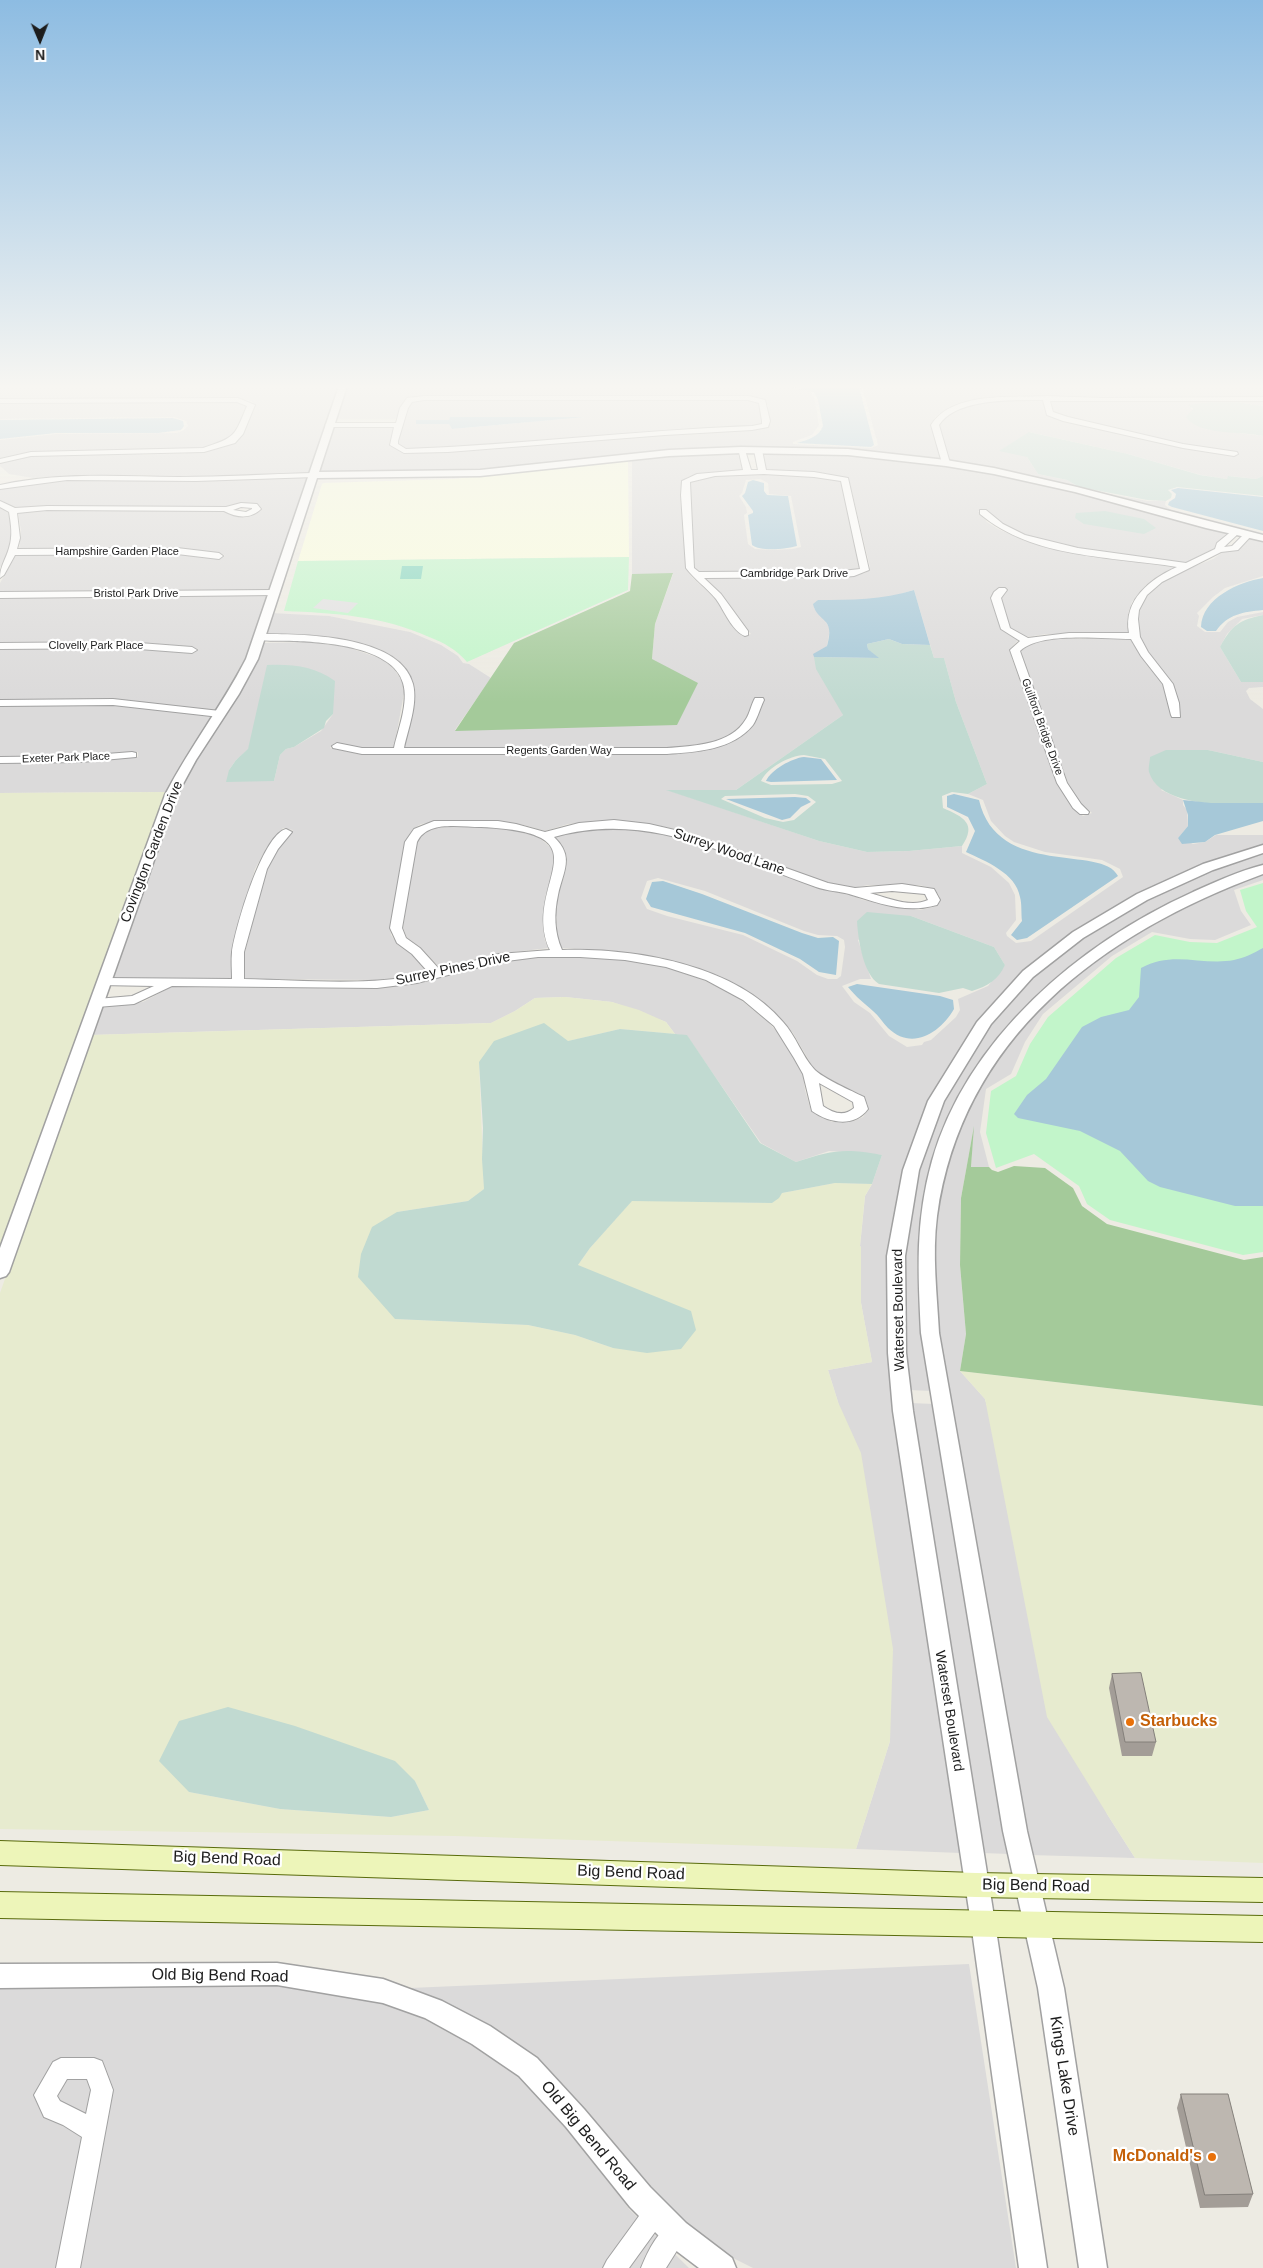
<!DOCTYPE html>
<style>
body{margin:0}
#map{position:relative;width:1263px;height:2268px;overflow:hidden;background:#edebe3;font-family:Helvetica,sans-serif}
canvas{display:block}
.north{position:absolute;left:15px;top:15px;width:50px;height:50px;-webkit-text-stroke:4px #fff;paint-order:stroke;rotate:179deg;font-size:14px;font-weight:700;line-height:20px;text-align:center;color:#1d1d1d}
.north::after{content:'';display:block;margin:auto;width:18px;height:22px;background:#1d1d1d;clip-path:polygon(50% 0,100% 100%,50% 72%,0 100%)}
</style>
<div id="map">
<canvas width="1263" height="2268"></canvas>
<div class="north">N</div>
</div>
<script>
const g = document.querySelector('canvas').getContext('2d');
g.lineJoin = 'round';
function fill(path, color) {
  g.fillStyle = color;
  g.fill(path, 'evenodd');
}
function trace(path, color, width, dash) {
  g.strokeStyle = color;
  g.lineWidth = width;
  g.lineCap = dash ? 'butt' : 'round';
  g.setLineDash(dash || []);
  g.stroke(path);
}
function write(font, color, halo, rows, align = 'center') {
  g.font = font + ' Helvetica,sans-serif';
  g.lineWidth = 4.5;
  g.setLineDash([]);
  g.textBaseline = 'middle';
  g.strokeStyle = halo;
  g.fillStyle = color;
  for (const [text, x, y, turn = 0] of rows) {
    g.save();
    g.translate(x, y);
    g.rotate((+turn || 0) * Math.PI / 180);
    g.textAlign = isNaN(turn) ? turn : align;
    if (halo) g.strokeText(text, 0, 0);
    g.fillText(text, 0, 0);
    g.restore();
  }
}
fill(new Path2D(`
 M0,386H339L309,474L212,477L112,475L33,478L9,474L0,466V463L31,455L177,454L206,451L236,441L243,434L255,404L251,401L239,398L0,400Z
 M346,386H792L791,387L811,392L815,400L819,425L812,435L793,442V444L871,448L878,445L862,387L860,386H1263V397L1081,399L1033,396L970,401L946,410L936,416L931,425L941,460L762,448L501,469L417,474H317L333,426H394L390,446L404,452L486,450L595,439L753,430L764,428L769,426L770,421L768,405L759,399H408L400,408L396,419H335Z
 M1017,399H1042L1047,413L1206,451L1238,456L1239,453L1184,444L1068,418L1054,412L1050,400L1102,402L1263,400V406L1235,402L1189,405L1206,429L1263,436V476L1256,479L1229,476L1227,479L1201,475L1128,454L1029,432L1027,457L1038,474L1067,480L1079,487L1111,494L1148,501H1166L1165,505L1170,509L1263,533V536L950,462L939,425L943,418L953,411L975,404Z
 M424,400H748L759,403L762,420L761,425L752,427L637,432L485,447L406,449L398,445V441L408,408L413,401ZM451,417H585L452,429L449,424L416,420H449Z
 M237,401L247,405L235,434L229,440L203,448L31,452L0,459V440L56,434L177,433L184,430L188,426L186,421L174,417L0,419V402Z
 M737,451L743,471L689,476L682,481L680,495L686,568L692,577L717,600L725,616L742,636L751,634L734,615L725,599L702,576L855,575L865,573L870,567L849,480L825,473L766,471L763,451L809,452L894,458L992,472L1230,532L1216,544L1215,550L1185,564L1062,546L1027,537L996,521L986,510L978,511L987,522L998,529L1023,540L1060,549L1178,566L1146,585L1132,602L1128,614L1129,634H1047L1025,637L1011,628L1008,622L1000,599L1001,595L1008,590L1000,588L992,594L991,598L1001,629L1018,640L1010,649L1012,659L1057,783L1071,806L1083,816L1092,813L1082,805L1068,783L1020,651L1026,643L1050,639L1130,638L1140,655L1163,683L1171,717H1181L1173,683L1149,654L1139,638L1137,615L1141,604L1155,587L1180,572L1213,559L1223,552L1238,549L1251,537L1263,540V576L1225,588L1213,597L1197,613L1199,616L1197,626L1205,632H1220L1228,622L1237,617L1263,612V615L1242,619L1227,634L1220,647L1241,682H1263V687L1249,688L1246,691L1250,699L1263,709V762L1208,750L1161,790L1183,800V805L1187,810L1188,826L1178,838L1193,844L1205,842L1216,835H1263V844L1203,865L1023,972L979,1020L927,1102L888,1255L961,1853L856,1849L890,1741L838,1402L828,1370L872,1362L861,1303V1247L860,1246L865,1196L872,1184L882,1155L829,1151L796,1162L761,1143L687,1036L675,1034L666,1022L612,1002L565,997L535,998L515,1011L491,1023L91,1035L102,1007L143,1002L171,987L377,988L424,982L461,971L518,959L558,955L611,958L659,965L701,979L736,996L767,1021L781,1036L803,1074L805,1090L811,1111L832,1122L854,1121L863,1117L868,1110V1105L863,1097L815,1071L793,1033L779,1017L744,990L707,972L663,958L614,951L562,948L557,940L556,912L558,895L563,880L567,859L565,851L552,836L571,830L637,828L683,838L818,888L851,895L863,900L920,910L937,906L940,900L939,895L932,888L919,885H868L853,888L824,882L689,832L656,825L603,821L568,824L545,831L524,825L493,821L435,822L421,824L413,829L405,842L390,928L391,935L396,942L411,953L429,972L409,977L377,980L245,979V952L267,869L278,848L293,830L283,828L267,847L255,869L232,952V979L112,978L176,795L205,743L244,686L262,643L310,642L347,647L382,659L394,669L402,681L404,693L394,748H363L335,743L330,748L359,754H667L697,752L733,742L754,725L764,699L755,697L744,723L726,738L695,746L667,748L404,749L414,692L412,680L403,667L390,655L366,646L299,635H265L271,613L329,616L410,632L441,645L458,656L463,663L469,664L491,678L455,730L652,659L655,624L673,574H632V461L627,460L669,455ZM914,590L934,658H944L956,702L987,784L968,794L983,800L991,821L1005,836L1014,842L1045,852L1102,860L1120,869L1123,877L1031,941L1016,943L1007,936L1006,933L1016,920L1015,895L1009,883L991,867L962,853V846L909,851L867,852L819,841L668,790H736L843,715L821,651L827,646L830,629L824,618L814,608L818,600H867L889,597ZM333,714L321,731L294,747L286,749L280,755L274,781L229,770L236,760L248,750L252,738ZM658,878L705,891L804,931L818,935L837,936L844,940L845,947L841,976L837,979H828L817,975L797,961L743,935L667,916L647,909L641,898L647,881ZM911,916L994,947L1005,965L988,986L958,999L960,1010L956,1017L931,1040L924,1042L922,1045L907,1047L889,1036L870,1013L854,1002L842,986L860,979H871L858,940Z
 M748,474L823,476L841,481L861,569L852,571L698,573L695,568L689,495L690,482L712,476ZM760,479L768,483L769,494L791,496L801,547L792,549L772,550L755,549L748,544L744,515L747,513L746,507L739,496L742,493L746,480Z
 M307,477L269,591L0,593V583L17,553H176L221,558L225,555L178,549L19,550L21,531L18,512L47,510L224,511L232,515L243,516L257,513L262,509L258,505L249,503L226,507H48L16,509L0,500V490L4,488L32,481L110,478Z
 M0,506L8,511L12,532L9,552L0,568Z
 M267,595L247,659L234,685L217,711L133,702L0,700V648L125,647L194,653L198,649L127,643L0,644V597Z
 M0,705H112L213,716L186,757L162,804L165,792L0,793V763L80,762L138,757V752L82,757H0Z
 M445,827H492L518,830L536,835L550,847L554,853L555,865L546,894L543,926L545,941L549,948L496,954L440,968L421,948L407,938L403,928L416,842L419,836L427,829Z
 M1263,853V865L1151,913L1101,943L1072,964L1021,1011L999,1035L973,1072L948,1118L938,1144L924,1202L917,1263L922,1333L932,1391L909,1390L905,1354L903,1257L918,1171L943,1103L991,1024L1034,977L1083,938L1147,900L1212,870Z
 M1263,874V880L1234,890L1241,911L1251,925L1215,940L1190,939L1152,932L1112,956L1043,1014L1025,1042L1011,1074L986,1089L980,1132L989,1167H971L973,1132L961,1198L960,1265L966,1334L960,1371L985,1399L1107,1814L1135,1858L1030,1855L938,1333L933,1260L939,1205L952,1148L962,1122L986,1076L1012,1040L1055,992L1082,969L1160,919L1212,893Z
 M910,1403L934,1404L1010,1854L982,1853Z
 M969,1964L1016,2268H753L723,2253L683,2222L648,2188L535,2057L487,2024L438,1998L410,1988Z
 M0,1972L277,1974L383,1991L481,2042L572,2123L629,2209L689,2268H0Z`), '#dbdada');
fill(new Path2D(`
 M628,461L629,557L298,561L322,484L324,483L454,479Z`), '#fafddd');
fill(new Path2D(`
 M166,792L162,804L0,1250V793Z
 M565,997L612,1002L639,1010L666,1022L675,1034L620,1029L479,1062L484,1189L468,1201L397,1212L395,1319L528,1325L575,1335L613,1348L578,1265L590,1248L632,1200L772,1203L782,1193L835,1183L872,1184L865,1196L860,1246L861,1247V1303L872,1362L828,1370L838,1402L861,1453L893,1649L890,1741L856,1849L455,1836L0,1829V1293L91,1035L491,1023L515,1011L535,998ZM415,1781L429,1810L391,1817L280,1809L189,1792Z
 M960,1371L1263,1406V1863L1135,1858L1107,1814L1047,1717L985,1399Z`), '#e7ebcf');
fill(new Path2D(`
 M673,573L655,624L652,659L698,683L677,725L455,731L514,643L630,591L632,574Z
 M974,1126L971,1167H989L992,1170L998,1172L1014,1166L1045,1168L1073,1188L1082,1206L1107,1224L1244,1260L1263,1257V1406L960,1371L966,1334L960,1265L961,1198Z`), '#a4ca9a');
fill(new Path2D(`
 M1211,402H1236L1263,406V436C1241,431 1199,436 1186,417L1193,409L1188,405Z
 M1029,432L1128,454L1200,475L1227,479L1228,476L1256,479L1263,476V496L1177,487L1168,490L1172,494L1171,498L1166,501L1147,500L1079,487L1067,480L1038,474L1027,457L999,451Z
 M1105,511L1144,519L1156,528L1144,534L1084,524L1075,518L1076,513Z
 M1263,615V682H1241L1220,647C1232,625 1239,620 1263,615Z
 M889,639L902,644L930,645L934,658H944L956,702L987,784L968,794L952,792L942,796L943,808C964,817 977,824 962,846L909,851L867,852L819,841L666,790H736L843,715L816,669L814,657L878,658L868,649L867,644ZM804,755L825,759L842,781L832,784L771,785L761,781C768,767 789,756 804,755ZM795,794L808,796L816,802L794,820L783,822L765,818L721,799L725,796Z
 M267,665C293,664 314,666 335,681L333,714L326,721L324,728L294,747L286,749L280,755L274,781L226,782L229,770L236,760L248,749Z
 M1166,750H1208L1263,762V803C1234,805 1160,809 1149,772C1148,768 1150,761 1150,757Z
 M867,912L911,916L994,947L1005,965C998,980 988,986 972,991L963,988L939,993L879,984C863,974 858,939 857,921Z
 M544,1023L568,1041L620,1029L687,1035L760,1143L796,1162C832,1150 845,1148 882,1155L872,1184L835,1183L782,1193L779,1198L772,1203L632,1201L590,1248L578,1265L691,1311L696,1330L681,1349L647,1353L613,1348L575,1335L528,1325L395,1319L358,1277L361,1254L372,1227L397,1212L468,1201L484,1189L482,1159L483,1128L479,1062L494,1041Z
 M228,1707L295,1726L395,1761L415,1781L429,1810L391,1817L280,1809L189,1792L159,1761L179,1721Z`), '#c1dad1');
fill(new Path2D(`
 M629,557L628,590L467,662C456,649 444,643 429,637C383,616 334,613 284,611L298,561Z
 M1263,883V1252L1243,1255L1110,1220L1087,1204L1079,1186L1034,1154L996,1168L986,1133L991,1091L1016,1076L1030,1044L1048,1017L1116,958L1155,935L1190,942L1217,943L1257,927L1246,911L1240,890Z`), '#c2f5ca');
fill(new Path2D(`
 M402,566H423L421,579H400Z`), '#86d7bf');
fill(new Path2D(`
 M323,599L358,603L348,613L313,608Z`), '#e1e1e1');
fill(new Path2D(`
 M829,386L859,387L874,445L871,447L797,443C807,440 819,437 823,426L818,400L814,392L794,387Z
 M450,417H586L452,429L449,424H416V420H449Z
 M173,418L183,421L184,426L181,430L158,433H56L0,439V420Z
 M753,480L764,483V491L767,495L788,496L797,546C786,549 761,552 752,545L748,515L753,513V511L742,496L745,493L748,482Z
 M1178,488L1263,497V531L1172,507L1168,505L1169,502L1175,498L1176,494L1171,490Z
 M1263,578V610C1243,612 1228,614 1216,631H1207L1201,627C1202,598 1239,582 1263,578Z
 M914,590L930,645L902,644L889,639L867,644L868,649L879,658L814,657L813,654L827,646C836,616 817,623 813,604L818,600C851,600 882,600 914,590Z
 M804,757L821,759L837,780L771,782L766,781C771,770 792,758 804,757Z
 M954,794L979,800C997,879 1103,844 1118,876L1027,938L1017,940L1011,935L1022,921C1021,913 1022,904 1020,897C1016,873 985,861 966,852L975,831L968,817L947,807V796Z
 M795,797L806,798L811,802L801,807L790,818L782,820L726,799Z
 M1183,800L1211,803H1263V821L1215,835L1205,842L1182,844L1178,838L1188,826V815Z
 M663,881L702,894L802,933L818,938L833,937L839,941L836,975L819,972L800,959L745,933L651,907L646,899L652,882Z
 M1263,948V1206H1235L1160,1187L1148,1181L1120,1151L1080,1131L1018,1118L1014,1114L1027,1095L1046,1079L1082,1027L1101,1017L1129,1010L1139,997L1141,968C1173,950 1202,966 1234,960C1244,958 1254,953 1263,948Z
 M857,984L940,996L953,1000L954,1009C940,1033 912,1051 888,1028C883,1023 879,1016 873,1011C864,1003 856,997 848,987Z`), '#a6c8d8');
const minor = new Path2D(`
 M424,396H749L765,400L770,421L768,427L752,430L665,435L448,452L404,453L390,445L394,427H329L325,425L329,423H396L400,408L407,398ZM424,400H748L759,403L762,421V424L752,426C636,430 521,445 406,449L398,444V441L408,408L412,402Z
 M1046,396L1102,398L1263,397V401H1050L1053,412L1068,417L1183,444L1237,452L1238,454L1234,456L1183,448L1063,421L1047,415L1043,400C1014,400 956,398 939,425L950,463L946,465L942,463L931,425C953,391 1011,398 1046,396Z
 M238,398L255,405L243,434L235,443L204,452L31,456L0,463V459L31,452L203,448C236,437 234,437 247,406L237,402L0,403V399Z
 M738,448L745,450L751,470H758L754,450L758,448L762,450L766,470L814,472L848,478L869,570L854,576L842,577L704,578L721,594L748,631V635L745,636C732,631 724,610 716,599C706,587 694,579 686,568L681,495L682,481L697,474L743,470ZM764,474L814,477L841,481L860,569L842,571L699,572L694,568L690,482L715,476Z
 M312,473L316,475L315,477L196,481L67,480L0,489V485C59,472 118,476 179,477C223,477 268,474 312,473Z
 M0,501L15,508L47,506L226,507L241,503L257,504L261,509C251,519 237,518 224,511L47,510L17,513L20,538L17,549L177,548L219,553L223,556L219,559L177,554L15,555L4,575L0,578C0,566 6,559 9,548C13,536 11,524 9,512L0,507ZM241,507L252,508V509L246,512L233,510Z
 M980,510H986L1003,524L1025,535L1078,548L1186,563L1215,549L1217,543L1233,530L1240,532L1224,547L1232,546L1245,533L1252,535L1238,550L1221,552L1162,582L1147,595L1139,610L1138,619L1140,637L1148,652L1173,684L1179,703L1180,717H1172L1171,715L1163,684L1141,656L1131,639C1103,639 1041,631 1020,651L1067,783L1081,804L1089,812L1088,814H1080L1073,808L1057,783L1010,650L1020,641L1001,629L991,598L994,592L999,588H1005L1007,590L1001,598L1010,628L1028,638L1069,633H1129C1123,600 1150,579 1177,567C1111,556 1034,559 980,514Z
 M273,590L276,591V595L0,598V592Z
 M259,634C300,634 400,634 413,684C418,704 408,729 404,748H667C693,746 731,745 746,719C750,713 751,705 755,698H763L764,700C760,708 758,717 753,725C733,750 696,752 667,754H362L333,748L332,746L337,743L362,748H394C398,729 409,703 403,683C393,647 325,642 294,641C282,640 268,642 256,639V635Z
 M126,642L192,647L197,650L192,653L126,648L0,649V643Z
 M113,699L220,711L225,714L220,717L113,705L0,706V700Z
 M132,752L136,753V757L81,762L0,763V757L81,756Z
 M614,820L649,824L688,833L828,883L855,888L902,884L934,889L940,900L937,905C905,914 879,903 849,894C838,891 827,891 816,887C727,856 650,810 554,837C575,857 563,871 558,895C554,913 554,932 562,950C634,948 734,964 783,1022C796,1036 802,1056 814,1069C822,1078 852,1091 864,1097L868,1109C854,1128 829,1123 812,1111L803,1074L794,1058L774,1026L743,1000L706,980L666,967L625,960L580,957H538L499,962L417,983L377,988L172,986L134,1004L97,1007L91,1003L97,999L132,996L154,986L100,985L98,982L104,978L232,979C232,970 231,961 232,952C235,929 262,835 286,829L292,832L278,849L267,869L244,952V979C302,980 373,987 429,973L412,954L397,943L390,928L405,842L414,829L434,821H498L516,824L545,832L579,823ZM481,827C613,833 520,883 550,950L499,954L440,970L420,948L406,938L402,928L417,842C427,820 460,827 481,827ZM892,891L925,894L928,900C911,908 887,898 870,893ZM819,1083L853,1102L854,1108C844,1117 833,1113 823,1106Z
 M61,2058H94L102,2061L113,2090L80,2268H56L82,2137L63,2125L44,2117L34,2095L53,2062ZM67,2079H87L91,2090L86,2114L60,2101L57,2096Z
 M655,2201L663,2205L667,2213L663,2221L629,2268H603L607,2260L647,2205Z
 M676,2221L684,2225L688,2233L666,2268H641C648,2251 658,2229 676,2221Z`);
const tertiary = new Path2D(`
 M339,386H347L319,472L480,470L669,450L741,447L848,449L946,460L994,468L1077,487L1263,535V541L1206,528L1075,492L994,474L946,466L848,455L741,453L669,456L480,476L317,478L258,659L239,694L196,760L177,795L9,1272L6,1276L0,1278V1248L165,795C189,748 222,706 246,659Z
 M1263,845V853L1213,870L1147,900L1083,938L1033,977L991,1024L944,1101L919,1170L905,1256L906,1353L913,1411L995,1923L1047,2268H1019L971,1923L893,1411L888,1353L887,1256L903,1170L928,1101L977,1022L1023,971L1073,932L1137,894L1203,864Z
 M1263,865V874C1103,933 962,1036 937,1216C932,1255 937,1294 939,1333L1027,1831L1064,1988L1107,2268H1079L1038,1988L1003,1831L921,1333C918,1271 915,1222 932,1161C967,1038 1080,943 1193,892C1215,882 1239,871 1263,865Z
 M277,1963L383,1979L442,2001L490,2026L537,2058L584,2109L650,2187L686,2223L732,2258L736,2268H699L666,2243L630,2207L566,2127L519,2076L472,2044L425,2018L383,2003L277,1985L0,1988V1964Z`);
const secondary = new Path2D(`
 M0,1841L976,1873L1263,1878V1902L976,1897L0,1865Z
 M0,1892L1263,1916V1942L0,1918Z`);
trace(minor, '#a1a1a1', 2);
trace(tertiary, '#a1a1a1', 3);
trace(secondary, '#596b0c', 2);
fill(minor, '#fff');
fill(tertiary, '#fff');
fill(secondary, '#edf5b9');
fill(new Path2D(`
 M1112,1674L1156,1742L1152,1756H1122L1109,1688Z
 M1181,2094L1253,2194L1248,2207L1200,2208L1177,2108Z`), '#a39d97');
const building = new Path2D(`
 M1141,1673L1156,1742H1125L1112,1674Z
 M1181,2094H1228L1253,2194L1205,2195Z`);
fill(building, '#bdb7b0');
trace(building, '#84807b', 1);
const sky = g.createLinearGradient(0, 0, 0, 703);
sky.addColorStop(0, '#8dbce2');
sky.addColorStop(0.55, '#f7f6f2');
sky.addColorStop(1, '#f7f6f200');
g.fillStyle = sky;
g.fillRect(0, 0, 1263, 703);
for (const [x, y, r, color] of [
 [1130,1722,5,"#e8710a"],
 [1212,2157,5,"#e8710a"]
]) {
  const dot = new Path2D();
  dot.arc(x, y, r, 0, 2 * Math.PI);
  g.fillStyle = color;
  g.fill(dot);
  trace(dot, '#fff', 2);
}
write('11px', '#1d1d1d', '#fff', [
 ["Hampshire Garden Place",117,552],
 ["Cambridge Park Drive",794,574],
 ["Bristol Park Drive",136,594],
 ["Clovelly Park Place",96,646],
 ["Guilford Bridge Drive",1042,727,70],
 ["Regents Garden Way",559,751],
 ["Exeter Park Place",66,758,-2]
]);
write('14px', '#1d1d1d', '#fff', [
 ["Covington Garden Drive",152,852,-69],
 ["Surrey Wood Lane",729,852,19],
 ["Surrey Pines Drive",453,969,-12],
 ["Waterset Boulevard",899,1310,-91],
 ["Waterset Boulevard",949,1711,81]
]);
write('bold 16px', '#c56008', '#fff', [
 ["Starbucks",1140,1722],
 ["McDonald's",1202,2157,"right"]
], 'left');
write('16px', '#1d1d1d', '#fff', [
 ["Big Bend Road",227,1859,2],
 ["Big Bend Road",631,1873,2],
 ["Big Bend Road",1036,1886,1],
 ["Old Big Bend Road",220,1976,1],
 ["Kings Lake Drive",1064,2076,81],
 ["Old Big Bend Road",588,2136,50]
]);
</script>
